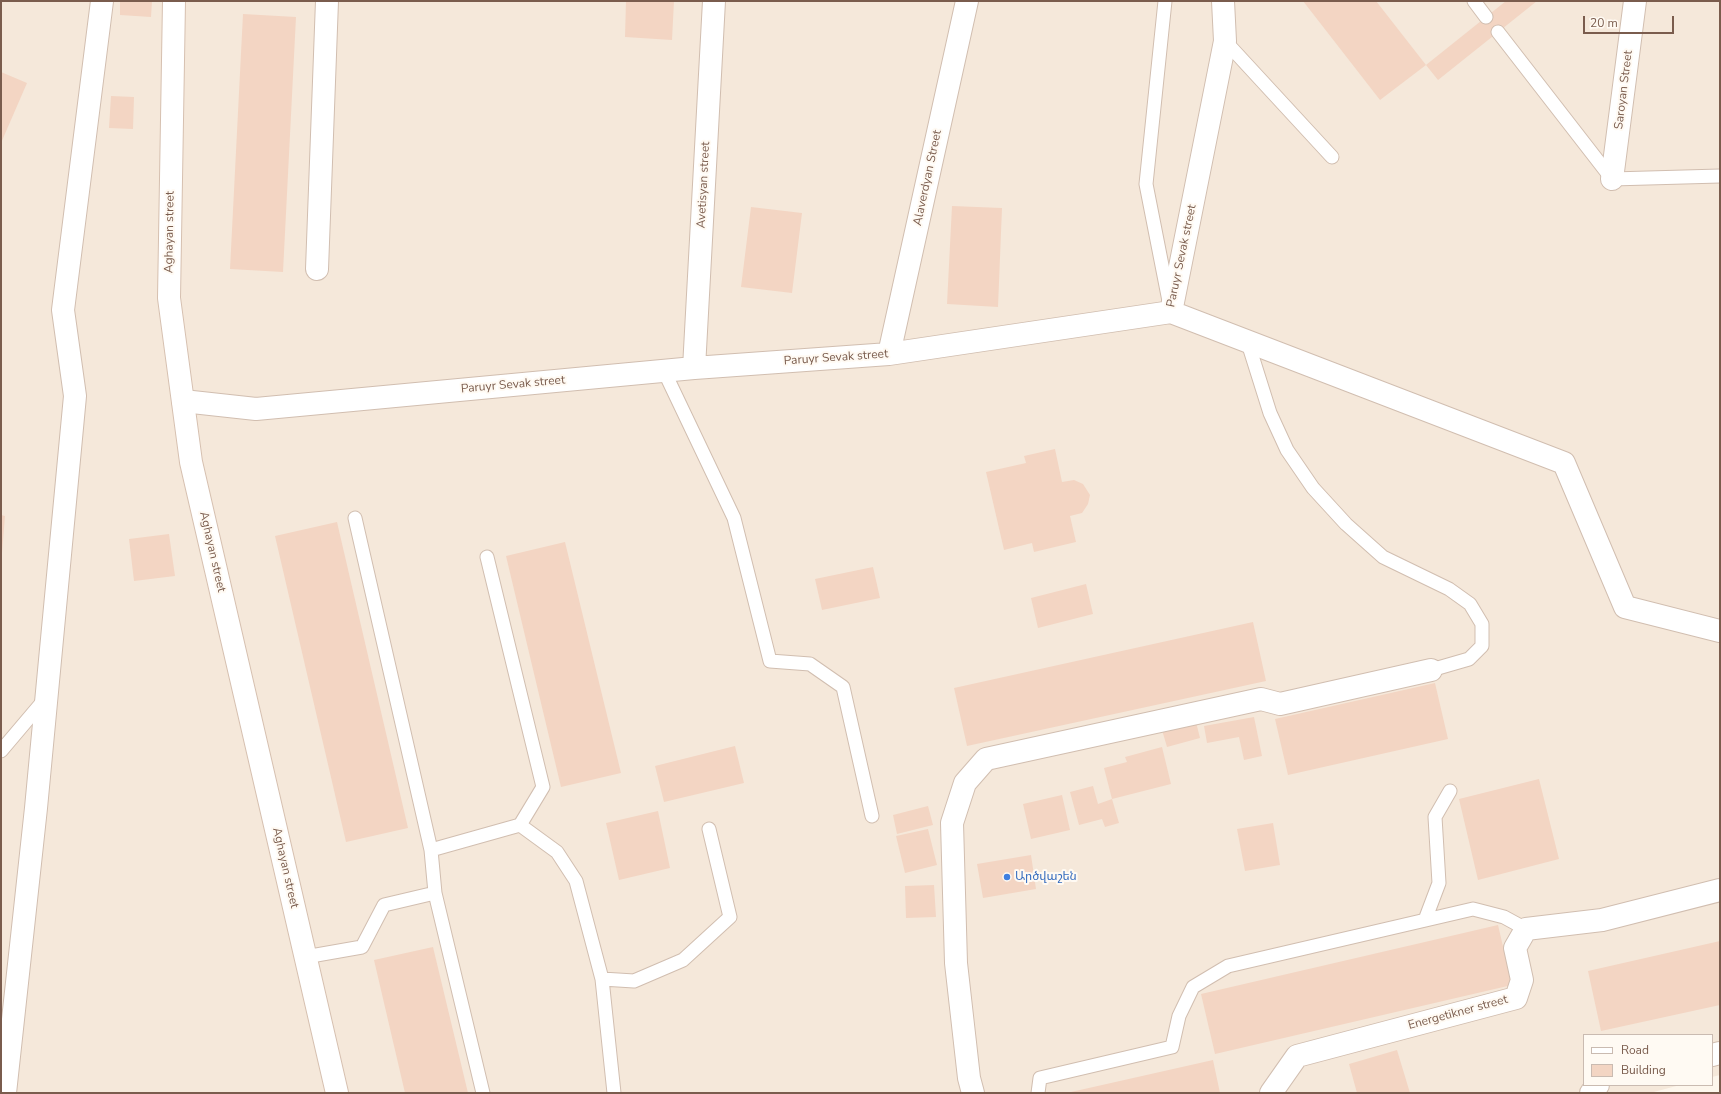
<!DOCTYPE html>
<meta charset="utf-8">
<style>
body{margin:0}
#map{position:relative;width:1721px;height:1094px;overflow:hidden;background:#fdf6ec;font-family:"Nunito Sans",sans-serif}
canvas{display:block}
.frame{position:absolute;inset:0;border:2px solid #7a5c4d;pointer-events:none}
.legend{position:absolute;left:1583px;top:1034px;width:130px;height:52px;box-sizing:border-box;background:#fffaf3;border:1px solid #cabbb1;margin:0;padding:5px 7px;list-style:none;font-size:12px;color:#7a5c4d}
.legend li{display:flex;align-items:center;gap:8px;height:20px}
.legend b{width:20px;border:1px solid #cabbb1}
.scale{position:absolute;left:1583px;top:16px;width:91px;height:18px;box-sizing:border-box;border:2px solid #7a5c4d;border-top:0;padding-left:5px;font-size:12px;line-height:14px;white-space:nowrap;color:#7a5c4d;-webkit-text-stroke:3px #fffaf3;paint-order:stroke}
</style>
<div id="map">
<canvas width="1721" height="1094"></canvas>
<div class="frame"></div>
<ul class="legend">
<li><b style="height:5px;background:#fff"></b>Road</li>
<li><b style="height:11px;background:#f3d5c3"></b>Building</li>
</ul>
<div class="scale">20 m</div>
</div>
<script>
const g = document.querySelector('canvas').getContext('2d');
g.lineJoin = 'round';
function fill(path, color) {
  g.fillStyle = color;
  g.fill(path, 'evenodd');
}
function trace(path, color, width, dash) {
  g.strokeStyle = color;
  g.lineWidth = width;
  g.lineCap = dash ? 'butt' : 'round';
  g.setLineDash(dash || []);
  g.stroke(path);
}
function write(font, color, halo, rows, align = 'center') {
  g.font = font + ' "Nunito Sans","Noto Sans Armenian",sans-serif';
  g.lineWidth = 4;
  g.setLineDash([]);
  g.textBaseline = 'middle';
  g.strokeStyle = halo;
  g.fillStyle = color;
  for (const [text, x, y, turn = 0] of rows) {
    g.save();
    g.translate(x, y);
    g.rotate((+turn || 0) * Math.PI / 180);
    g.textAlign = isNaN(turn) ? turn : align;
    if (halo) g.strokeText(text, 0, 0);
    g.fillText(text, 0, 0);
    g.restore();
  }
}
fill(new Path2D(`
 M1,1H1720V1075L1712,1077V1035H1584V1085H1680L1650,1093H1Z`), '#f5e8da');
fill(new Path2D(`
 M120,1H152L151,17L120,15Z
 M626,1H674L672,40L625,37Z
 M1303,1H1376L1426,65L1380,100Z
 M1506,1H1537L1438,80L1426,65Z
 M243,14L296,17L283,272L230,269Z
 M1,72L27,83L1,143Z
 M111,96L134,97L133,129L109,128Z
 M952,206L1002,208L998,307L947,304Z
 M751,207L802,213L792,293L741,287Z
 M1055,449L1062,482L1074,480L1083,484L1090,495L1088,504L1082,513L1070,516L1076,542L1034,552L1032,543L1004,550L986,472L1026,463L1024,456Z
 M1,515L5,516L2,553H1Z
 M337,522L408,828L346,842L275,536Z
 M169,534L175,576L134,581L129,539Z
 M565,542L621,773L561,787L506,556Z
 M873,567L880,598L822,610L815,579Z
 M1086,584L1093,614L1038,628L1031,598Z
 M1253,622L1266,681L967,746L954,688Z
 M1435,683L1448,739L1288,775L1275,719Z
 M1254,717L1262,756L1244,760L1239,737L1207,743L1204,726Z
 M1196,722L1200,738L1167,747L1162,730Z
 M735,746L744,783L664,802L655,766Z
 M1162,747L1171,784L1112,799L1119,823L1105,827L1102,819L1079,825L1070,792L1093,786L1098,804L1112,799L1104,768L1127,762L1125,757Z
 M1539,779L1559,859L1478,880L1459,799Z
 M1062,795L1070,830L1031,839L1023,804Z
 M928,806L933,825L897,834L893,815Z
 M658,811L670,868L619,880L606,823Z
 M1273,823L1280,865L1245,871L1237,829Z
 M928,829L937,865L905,873L896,836Z
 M1031,855L1036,889L983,898L977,864Z
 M934,885L936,917L906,918L905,886Z
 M1498,925L1512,985L1215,1054L1201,994Z
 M1720,941V1005L1601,1031L1588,971Z
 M433,947L468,1093H405L374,960Z
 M1397,1050L1410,1093H1357L1349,1064Z
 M1213,1060L1220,1093H1072L1071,1092Z`), '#f3d5c3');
const lane = new Path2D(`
 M1165,1L1146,184L1169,301
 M1474,1L1486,17
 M1498,32L1612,179L1720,176
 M1225,41L1332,157
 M1248,343L1270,413L1287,450L1313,488L1346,524L1383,557L1449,589L1470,604L1482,624V646L1469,659L1431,670
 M664,371L734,518L770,661L810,664L843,687L872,816
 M355,518L431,850L435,893L483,1093
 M1,751L45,699
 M520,825L557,852L576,881L602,979L614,1093
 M431,850L520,825L543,787L487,557
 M1425,920L1439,883L1435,817L1450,791
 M305,957L362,947L384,905L435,893
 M602,979L634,981L683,960L730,917L709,829
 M1038,1093L1040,1078L1172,1047L1179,1016L1193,987L1228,966L1473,909L1504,917L1526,929`);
const street = new Path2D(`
 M1612,179L1635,1
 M317,269L327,1
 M1171,312L1564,463L1625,607L1720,631
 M889,354L967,1
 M694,368L714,1
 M183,401L256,409L694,368L889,354L1171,312L1225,41L1223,1
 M1712,1055L1720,1053
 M5,1093L36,808L75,396L63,310L102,1
 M973,1093L969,1078L956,963L952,823L965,783L986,759L1261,699L1280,704L1431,670
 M1271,1093L1297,1056L1516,998L1522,980L1515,948L1526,929L1602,920L1720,890
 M1591,1093L1598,1085`);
const secondary = new Path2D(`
 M174,1L169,298L191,462L337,1093`);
trace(lane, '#d1beb0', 15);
trace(street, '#d1beb0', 24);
trace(secondary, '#d6c0b0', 24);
trace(lane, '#fff', 13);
trace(street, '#fff', 22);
trace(secondary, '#fff', 22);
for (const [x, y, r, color] of [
 [1007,877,4,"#3f7fe0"]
]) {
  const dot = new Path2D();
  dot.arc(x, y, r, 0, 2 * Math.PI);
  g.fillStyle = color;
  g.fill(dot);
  trace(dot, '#fffaf3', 1.5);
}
write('12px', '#7a5c4d', '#fffaf3', [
 ["Saroyan Street",1624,90,-83],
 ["Alaverdyan Street",928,178,-78],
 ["Avetisyan street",704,185,-87],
 ["Aghayan street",170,232,-89],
 ["Paruyr Sevak street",1182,256,-78],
 ["Paruyr Sevak street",836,358,-4],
 ["Paruyr Sevak street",513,385,-5],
 ["Aghayan street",212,552,77],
 ["Aghayan street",285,868,77],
 ["Energetikner street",1458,1013,-15]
]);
write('12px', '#366cbe', '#fffaf3', [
 ["Արծվաշեն",1015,877]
], 'left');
</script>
